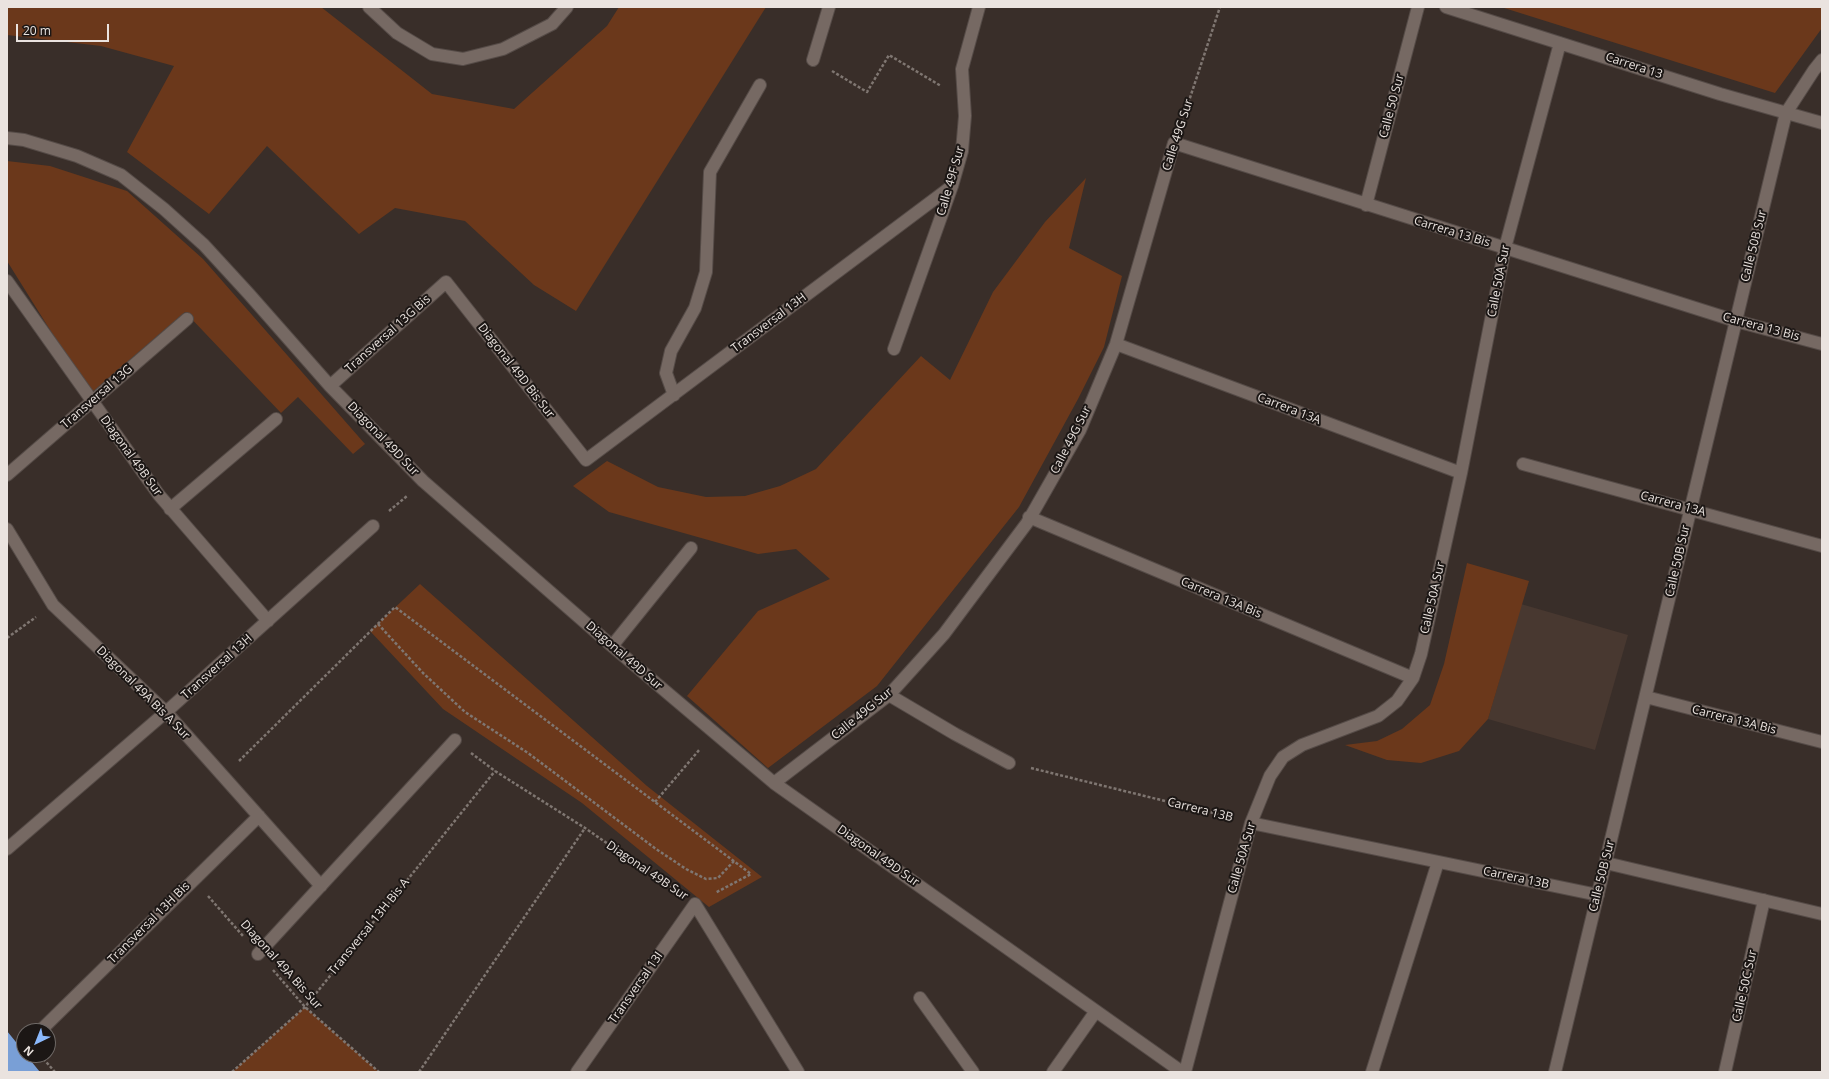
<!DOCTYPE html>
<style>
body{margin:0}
#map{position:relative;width:1829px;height:1079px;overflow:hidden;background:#392e29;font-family:"Open Sans",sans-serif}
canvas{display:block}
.frame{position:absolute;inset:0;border:8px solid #eae3df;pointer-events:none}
.north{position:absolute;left:16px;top:1023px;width:40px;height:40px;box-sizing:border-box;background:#1c1715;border:1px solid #6e6966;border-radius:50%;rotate:223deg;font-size:11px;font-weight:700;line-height:16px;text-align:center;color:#eae3df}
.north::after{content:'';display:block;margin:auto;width:14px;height:18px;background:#8bb9fc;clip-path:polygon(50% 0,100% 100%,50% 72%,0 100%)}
.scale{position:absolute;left:16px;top:24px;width:93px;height:18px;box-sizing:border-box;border:2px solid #eae3df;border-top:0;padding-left:5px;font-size:12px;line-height:14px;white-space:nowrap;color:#eae3df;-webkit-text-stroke:3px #1c1715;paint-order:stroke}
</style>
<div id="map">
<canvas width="1829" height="1079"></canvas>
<div class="frame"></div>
<div class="north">N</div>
<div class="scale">20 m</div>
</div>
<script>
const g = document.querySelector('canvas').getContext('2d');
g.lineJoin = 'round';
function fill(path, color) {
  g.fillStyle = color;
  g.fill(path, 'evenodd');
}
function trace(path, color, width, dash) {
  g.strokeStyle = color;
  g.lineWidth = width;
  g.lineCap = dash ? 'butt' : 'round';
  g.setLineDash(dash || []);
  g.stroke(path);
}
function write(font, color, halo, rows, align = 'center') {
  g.font = font + ' "Open Sans",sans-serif';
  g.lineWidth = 4;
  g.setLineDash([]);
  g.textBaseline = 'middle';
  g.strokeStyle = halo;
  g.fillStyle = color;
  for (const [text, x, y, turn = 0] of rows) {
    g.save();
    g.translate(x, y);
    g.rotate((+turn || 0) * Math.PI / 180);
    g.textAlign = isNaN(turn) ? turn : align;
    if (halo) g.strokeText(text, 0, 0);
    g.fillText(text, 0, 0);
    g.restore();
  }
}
fill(new Path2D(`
 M1521,604L1628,635L1595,750L1488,719Z`), '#483830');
fill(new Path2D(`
 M7,7H321L432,94L514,109L607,26L619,7H766L576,311L534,285L465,221L395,208L359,234L267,146L209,214L127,152L174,66L101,46L7,35Z
 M1501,7H1822V28L1775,93Z
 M7,161L50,166L127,191L203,259L365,444L353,454L298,397L281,413L185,312L90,394L7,261Z
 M1086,178L1069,248L1122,276L1104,347L1078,399L1019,507L877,686L768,768L687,696L758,611L830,579L796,549L758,554L609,512L573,486L607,461L658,487L706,497L745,496L780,486L816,469L921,356L950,380L993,292L1045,222Z
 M1467,563L1529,581L1488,719L1459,751L1421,763L1387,760L1345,745L1377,741L1402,729L1430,705L1444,664Z
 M420,584L647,786L762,877L709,907L582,803L443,709L370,631Z
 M305,1007L379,1072H232Z`), '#6b381b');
fill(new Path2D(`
 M7,1031L24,1052V1055H26L40,1072H7Z`), '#799fd6');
const minor = new Path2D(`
 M369,7L397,33L432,54L463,59L503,49L552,24L567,7
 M1446,7L1720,94L1822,123
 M813,60L829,7
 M7,138L24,140L77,156L121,175L164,209L204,245L249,294L330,386L423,481L612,646L774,783L1182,1072
 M1366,205L1418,7
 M7,281L159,495L268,621
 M1116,344L1461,473
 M894,349L952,186L962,151L965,116L962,69L979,7
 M330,386L446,282L586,460L952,186
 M674,395L666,373L671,351L695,308L706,272L710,172L760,85
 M1523,464L1822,546
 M7,475L187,319
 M170,509L276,419
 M1029,517L1413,678
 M7,529L53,605L166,712L321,886
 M612,646L691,548
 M889,695L955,734L1009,763
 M1646,697L1822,742
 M774,783L889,695L944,634L1027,523L1080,430L1116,344L1174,143L1736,321L1822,344
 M1251,823L1598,895
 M7,849L166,712L373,526
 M1606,863L1822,914
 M258,954L455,740
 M920,998L973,1072
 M40,1031L259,816
 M577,1072L695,904L798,1072
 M1053,1072L1096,1011
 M1185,1072L1251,823L1270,776L1283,757L1302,745L1378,716L1397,701L1413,678L1421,654L1461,473L1505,248L1560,43
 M1372,1072L1438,862
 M1555,1072L1786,113L1814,70L1822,60
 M1725,1072L1764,900`);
trace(minor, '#554b47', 14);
trace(new Path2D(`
 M832,71L867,92L889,55L941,86
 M1182,122L1220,7
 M389,511L407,496
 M378,624L423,673L465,712L528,753L656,849L686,869L706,879L718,878L734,861
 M7,638L36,617
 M471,753L495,771L585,828L676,891
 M239,761L395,607L751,874L715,893
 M1031,768L1230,817
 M655,802L700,749
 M208,896L243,936
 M273,970L305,1007L379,1072
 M40,1055L55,1072
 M232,1072L305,1007L495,771
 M419,1072L585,828`), '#7f7671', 2.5, [3, 2]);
trace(minor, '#766963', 12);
write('12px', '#eae3df', '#1c1715', [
 ["Carrera 13",1634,66,18],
 ["Calle 50 Sur",1392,106,-75],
 ["Calle 49G Sur",1178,135,-72],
 ["Calle 49F Sur",951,181,-74],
 ["Carrera 13 Bis",1452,232,17],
 ["Calle 50B Sur",1754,246,-76],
 ["Calle 50A Sur",1499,281,-79],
 ["Transversal 13H",769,323,-37],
 ["Carrera 13 Bis",1761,327,15],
 ["Transversal 13G Bis",388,334,-42],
 ["Diagonal 49D Bis Sur",516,371,52],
 ["Transversal 13G",97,397,-41],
 ["Carrera 13A",1289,409,21],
 ["Diagonal 49D Sur",383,439,46],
 ["Calle 49G Sur",1071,440,-63],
 ["Diagonal 49B Sur",131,456,54],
 ["Carrera 13A",1673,504,15],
 ["Calle 50B Sur",1678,561,-77],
 ["Carrera 13A Bis",1221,598,23],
 ["Calle 50A Sur",1433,598,-77],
 ["Diagonal 49D Sur",624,656,41],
 ["Transversal 13H",217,667,-42],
 ["Diagonal 49A Bis A Sur",143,693,45],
 ["Calle 49G Sur",862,714,-39],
 ["Carrera 13A Bis",1734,720,14],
 ["Carrera 13B",1200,810,14],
 ["Diagonal 49D Sur",878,856,35],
 ["Calle 50A Sur",1242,858,-74],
 ["Diagonal 49B Sur",647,871,34],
 ["Calle 50B Sur",1602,876,-76],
 ["Carrera 13B",1516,878,12],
 ["Transversal 13H Bis",149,923,-45],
 ["Transversal 13H Bis A",369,927,-51],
 ["Diagonal 49A Bis Sur",281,965,48],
 ["Calle 50C Sur",1745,986,-77],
 ["Transversal 13I",636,988,-55]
]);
</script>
